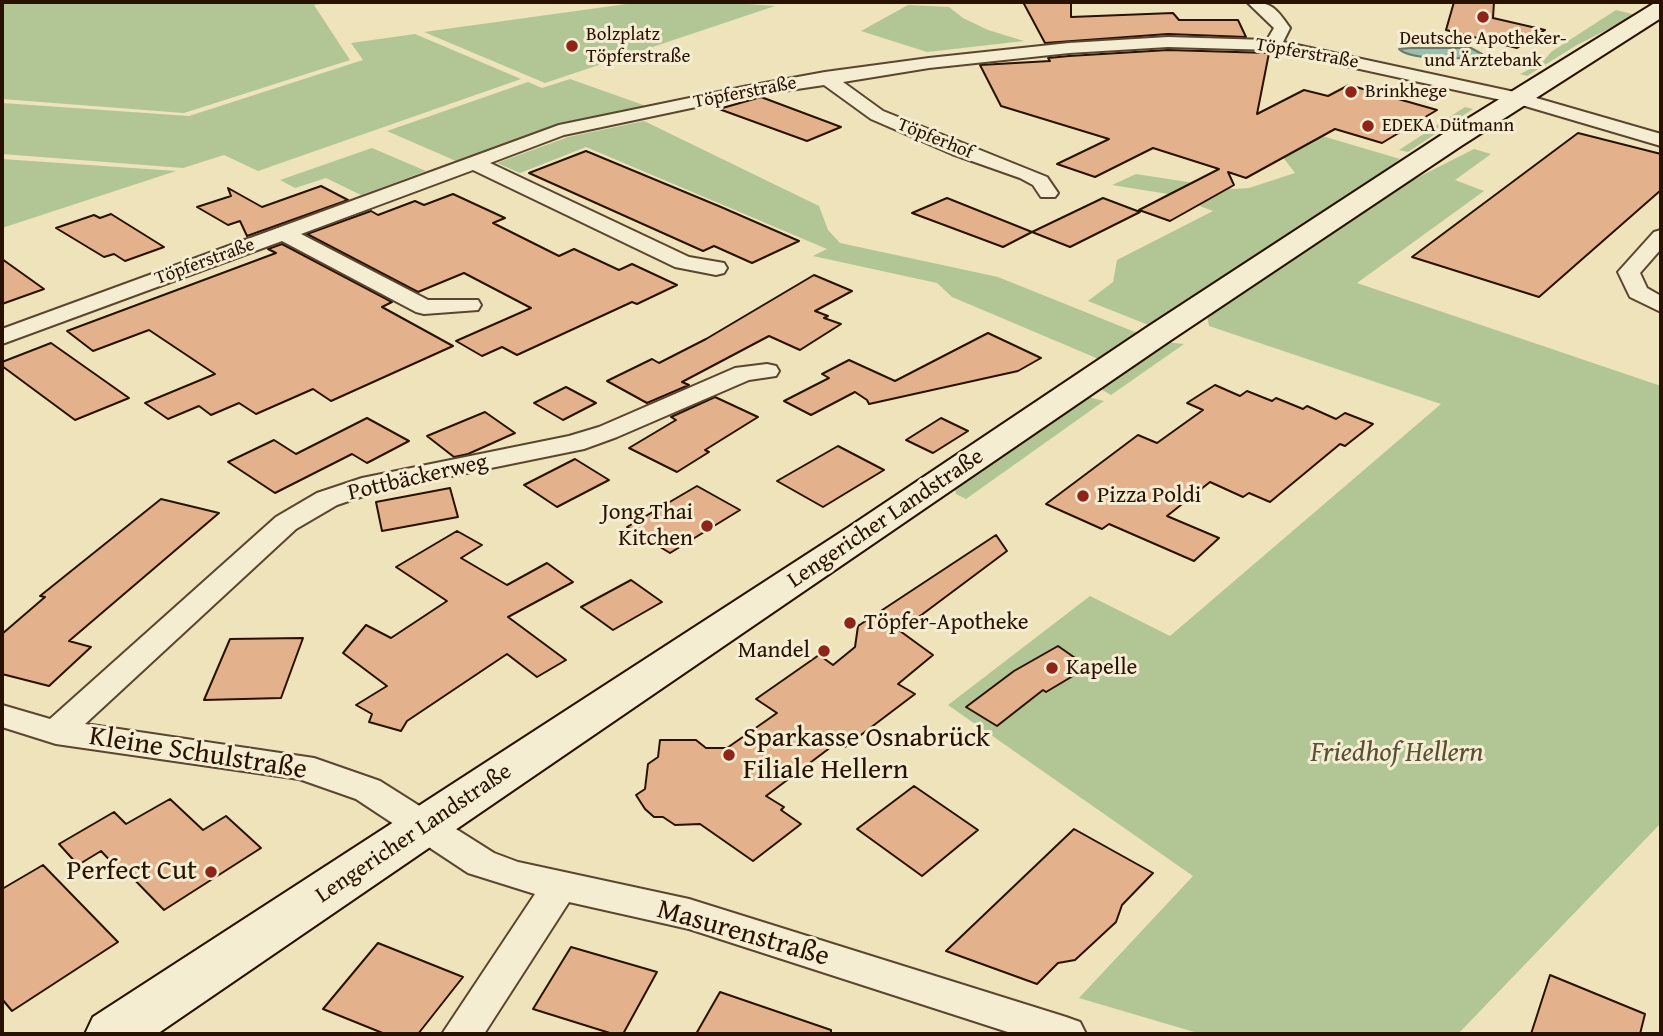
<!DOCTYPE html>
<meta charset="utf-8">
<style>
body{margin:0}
#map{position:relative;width:1663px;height:1036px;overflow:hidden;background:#eee3ba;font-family:"Gentium Book Plus",serif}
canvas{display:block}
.frame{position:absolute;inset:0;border:4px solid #291100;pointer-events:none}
</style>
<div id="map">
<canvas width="1663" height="1036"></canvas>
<div class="frame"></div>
</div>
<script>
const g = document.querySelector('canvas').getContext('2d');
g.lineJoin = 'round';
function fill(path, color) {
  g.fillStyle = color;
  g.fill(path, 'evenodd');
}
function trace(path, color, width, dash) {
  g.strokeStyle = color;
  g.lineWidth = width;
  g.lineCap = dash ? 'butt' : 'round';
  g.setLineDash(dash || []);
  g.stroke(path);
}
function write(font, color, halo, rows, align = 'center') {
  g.font = font + ' "Gentium Book Plus",serif';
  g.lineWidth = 6;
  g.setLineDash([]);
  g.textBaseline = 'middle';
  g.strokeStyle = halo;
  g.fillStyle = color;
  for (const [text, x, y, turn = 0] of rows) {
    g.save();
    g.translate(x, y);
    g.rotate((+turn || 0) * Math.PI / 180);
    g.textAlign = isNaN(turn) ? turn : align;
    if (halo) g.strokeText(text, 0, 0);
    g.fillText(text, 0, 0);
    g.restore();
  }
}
fill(new Path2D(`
 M2,2H332L314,5L350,60L184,113L2,99Z
 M641,2H720L775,6L545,83L424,32Z
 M908,5L949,7L963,18L988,30L1024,41L927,52L861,31Z
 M1616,10L1636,15L1577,45L1527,76L1520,74L1542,63L1551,52Z
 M415,34L521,79L258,171L224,155L183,168L2,154V103L189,116L363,60L351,43Z
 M570,79L649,107L554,126L456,161L387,131L528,82L542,88Z
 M1207,102L1400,159L1332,210L1151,326L1088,301L1113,282L1117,260L1213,211L1168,194L1112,185L1136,174L1233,189L1249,188L1295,173L1282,156Z
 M1465,107L1473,109L1408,152L1399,150Z
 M644,121L819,206L828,230L840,243L998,277L1140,334L1101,360L952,297L937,283L813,256L827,249L586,147L520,173L497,163L568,137Z
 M372,148L426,171L361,195L326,178L295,188L280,180Z
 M1474,149L1491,154L1455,180L1484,191L1357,283L1661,386V823L1458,1034H1201L1079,998L1193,876L948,705L1090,596L1170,636L1441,404L1209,326L1207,316L1399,187Z
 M2,159L176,171L2,228Z
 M1165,342L1184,344L1111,395L1099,388Z
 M1088,397L1104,401L966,499L956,494L955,488Z`), '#b2c595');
const water = new Path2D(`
 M1411,48H1471L1482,54C1469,61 1410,60 1399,49Z`);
fill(water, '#99beb0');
trace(water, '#6c796a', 2);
const building = new Path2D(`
 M1023,2H1071V17L1173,13L1179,20H1238L1246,37L1168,34L1045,43Z
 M1454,2H1494L1493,18L1545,30L1517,48L1446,30Z
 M1168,50L1269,53L1257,114L1304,90L1328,96L1349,85L1437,110L1382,143L1335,129L1246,178L1228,172L1234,185L1170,221L1139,210L1219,169L1153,148L1095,177L1057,164L1109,139L1001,106L980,65L1050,61L1048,58L1069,56Z
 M761,97L841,127L807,141L719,109Z
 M1578,133L1661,154V190L1539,297L1412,257Z
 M586,151L721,207L799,241L752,263L714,246L703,251L529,173Z
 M321,186L348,200L247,236L240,221L228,225L197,207L231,196L228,188L262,207Z
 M453,194L505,218L493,223L559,256L574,249L619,270L632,264L677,285L637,304L632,302L517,355L502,347L482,356L456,341L531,308L464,273L418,292L307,234L371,211L378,215L415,201L424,205Z
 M947,198L1032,232L1003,247L912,213Z
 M1103,198L1140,212L1070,247L1032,232Z
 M111,214L164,247L125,261L114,254L104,257L56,228L94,215L100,218Z
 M282,244L392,302L382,307L453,346L331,401L313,389L256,414L239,403L211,415L199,406L168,419L145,403L215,374L149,330L93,351L67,331L276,253L268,249Z
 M2,259L44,289L2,304Z
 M814,275L852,291L815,311L828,316L824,318L841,324L800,350L769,336L682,382L689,385L647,403L607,381L652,359L659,363L706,339Z
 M988,333L1041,358L1018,371L869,404L867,400L855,392L811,415L784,401L829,378L822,374L849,360L895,381Z
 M51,343L129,398L75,420L2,366V362Z
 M1215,385L1240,396L1247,391L1272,401L1276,398L1303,409L1307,406L1336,419L1345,413L1373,424L1345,446L1340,444L1270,502L1249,493L1243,497L1210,482L1167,516L1219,538L1194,561L1109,524L1102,529L1046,504L1138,435L1157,443L1203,410L1187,403Z
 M566,387L596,403L563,420L534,403Z
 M715,397L758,417L705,450L709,452L677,472L629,448L676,420L671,417Z
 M485,412L515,433L468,454L454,457L427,436Z
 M367,418L409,441L367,463L352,454L275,493L228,462L274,440L296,454Z
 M941,418L968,431L933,453L906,440Z
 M838,446L884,470L823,507L777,481Z
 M575,459L609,480L557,507L524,485Z
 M697,486L740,510L670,553L627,527Z
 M450,488L458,517L382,531L376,502Z
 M161,499L219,513L69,641L91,647L49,686L2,674V634L45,597L40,596Z
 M457,531L482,545L461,558L507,585L547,563L573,582L508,617L566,660L537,677L507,654L407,721L401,731L369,722L372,714L356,705L387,686L343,653L366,625L391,638L447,601L396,567Z
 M996,535L1007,551L900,631L933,655L898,684L915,694L845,747L835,744L766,796L784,807L781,810L801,824L753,861L700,824L675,825L663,817H654L645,809L636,795L645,789L648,764L658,757L660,740H696L706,748H727L777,713L756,699L819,655L833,665L855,647L858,626Z
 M631,580L662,602L613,630L581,607Z
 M303,638L281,698L204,700L230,639Z
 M1058,646L1088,667L1046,692L1043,690L997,726L966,707L1014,671Z
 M914,786L978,830L922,876L857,829Z
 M170,799L203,830L226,816L261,848L164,910L123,868L119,870L101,851L78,865L59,844L114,812L126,824Z
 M1074,829L1153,873L1122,905L1116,922L1075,960L1058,963L1037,984L946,951Z
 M43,865L118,942L12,1011L2,999V889Z
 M378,943L463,977L418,1034H385L323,1009Z
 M571,947L657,972L623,1034H613L533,1009Z
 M1550,975L1645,1014L1640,1034H1531Z
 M720,992L831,1030V1034H696Z`);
fill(building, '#e3b28d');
trace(building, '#291100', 2);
const minor = new Path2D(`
 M1247,2C1271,1 1277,9 1290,28L1283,42L1519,93L1661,134V146L1515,103L1273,50L1168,47L1069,53L929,68L843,82L883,111L1047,177L1058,193L1055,197H1041L1033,185L1020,178L952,154L871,119L824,85L743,97L564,135L490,163L689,257L724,263L727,268L724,273L716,275L675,267L473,170L301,234L428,300H478L481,305L478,310L424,314L416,312L282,241L2,344V329L559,125L743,87L825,72L929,58L1069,43L1168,37L1267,40L1274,28Z
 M1661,230V249L1640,273L1647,288L1661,296V312L1630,297L1618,272L1654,232Z
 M767,364L776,366L779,371L776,376L749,380L617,437L584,449L378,491L337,505L296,529L85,724L314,758L380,781L494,853L518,862L689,899L1066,1017L1080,1022L1086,1034H1014L689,929L569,902L484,1034H442L535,894L468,873L356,799L299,779L56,744L2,727V705L50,719L276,517L317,493L362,478L569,436L599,427L735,368Z`);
const secondary = new Path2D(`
 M1661,3V18L1461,146L1168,342L157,1034H85L93,1017L849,527L1146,328L1443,134L1653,4Z`);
trace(minor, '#5a462e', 4);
trace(secondary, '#291100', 4);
fill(minor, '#f4edd2');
fill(secondary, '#f4edd2');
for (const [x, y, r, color] of [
 [1483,17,7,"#8f2418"],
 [572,46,7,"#8f2418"],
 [1351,92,7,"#8f2418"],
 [1368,126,7,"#8f2418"],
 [1083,496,7,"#8f2418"],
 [707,526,7,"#8f2418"],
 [850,623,7,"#8f2418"],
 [824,651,7,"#8f2418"],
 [1052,668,7,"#8f2418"],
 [729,755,7,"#8f2418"],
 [211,872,7,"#8f2418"]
]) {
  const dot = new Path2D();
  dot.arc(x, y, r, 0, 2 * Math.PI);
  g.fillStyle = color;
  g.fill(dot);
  trace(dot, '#f4edd2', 2.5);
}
write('19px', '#291100', '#f4edd2', [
 ["Bolzplatz",586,35],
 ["Töpferstraße",586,57],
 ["Deutsche Apotheker-",1483,39,"center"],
 ["und Ärztebank",1483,61,"center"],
 ["Brinkhege",1365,92],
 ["EDEKA Dütmann",1382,126]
], 'left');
write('19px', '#291100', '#f4edd2', [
 ["Töpferstraße",1307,54,10],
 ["Töpferstraße",745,93,-11],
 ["Töpferhof",935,139,22],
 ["Töpferstraße",205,262,-20]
]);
write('23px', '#291100', '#f4edd2', [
 ["Pottbäckerweg",418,478,-13],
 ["Lengericher Landstraße",886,519,-34],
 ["Lengericher Landstraße",414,834,-34]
]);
write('23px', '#291100', '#f4edd2', [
 ["Pizza Poldi",1097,496],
 ["Jong Thai",693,513,"right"],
 ["Kitchen",693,539,"right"],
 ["Töpfer-Apotheke",864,623],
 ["Mandel",810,651,"right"],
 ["Kapelle",1066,668]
], 'left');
write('28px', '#291100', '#f4edd2', [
 ["Sparkasse Osnabrück",743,739],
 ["Filiale Hellern",743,771],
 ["Perfect Cut",197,872,"right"]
], 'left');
write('28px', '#291100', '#f4edd2', [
 ["Kleine Schulstraße",198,754,9],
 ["Masurenstraße",743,934,16]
]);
write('italic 28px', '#595034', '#f4edd2', [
 ["Friedhof Hellern",1397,754]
]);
</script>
